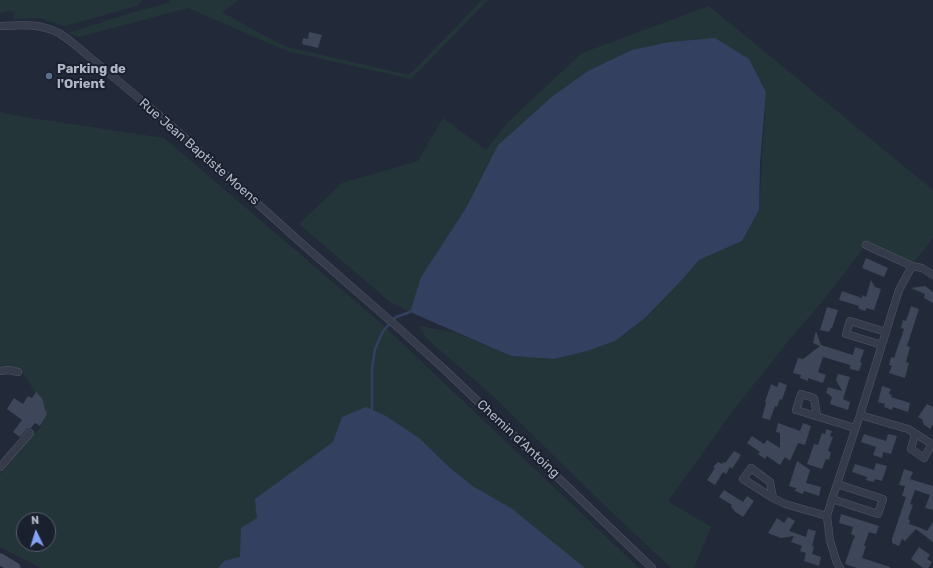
<!DOCTYPE html>
<style>
body{margin:0}
#map{position:relative;width:933px;height:568px;overflow:hidden;background:#222939;font-family:Rubik,sans-serif}
canvas{display:block}
.north{position:absolute;left:16px;top:512px;width:40px;height:40px;box-sizing:border-box;background:#1b202e;border:1px solid #575c6b;border-radius:50%;rotate:356deg;font-size:11px;font-weight:700;line-height:16px;text-align:center;color:#b0b6c6}
.north::after{content:'';display:block;margin:auto;width:14px;height:18px;background:#85a2f6;clip-path:polygon(50% 0,100% 100%,50% 72%,0 100%)}
</style>
<div id="map">
<canvas width="933" height="568"></canvas>
<div class="north">N</div>
</div>
<script>
const g = document.querySelector('canvas').getContext('2d');
g.lineJoin = 'round';
function fill(path, color) {
  g.fillStyle = color;
  g.fill(path, 'evenodd');
}
function trace(path, color, width, dash) {
  g.strokeStyle = color;
  g.lineWidth = width;
  g.lineCap = dash ? 'butt' : 'round';
  g.setLineDash(dash || []);
  g.stroke(path);
}
function write(font, color, halo, rows, align = 'center') {
  g.font = font + ' Rubik,sans-serif';
  g.lineWidth = 4;
  g.setLineDash([]);
  g.textBaseline = 'middle';
  g.strokeStyle = halo;
  g.fillStyle = color;
  for (const [text, x, y, turn = 0] of rows) {
    g.save();
    g.translate(x, y);
    g.rotate((+turn || 0) * Math.PI / 180);
    g.textAlign = isNaN(turn) ? turn : align;
    if (halo) g.strokeText(text, 0, 0);
    g.fillText(text, 0, 0);
    g.restore();
  }
}
fill(new Path2D(`
 M0,0H142L137,6L64,26L38,18L14,19L13,11L0,13Z
 M168,0H239L222,12L265,36L287,47L409,75L482,0H488L411,79L287,51L188,8L79,37L68,33L134,12L172,2Z
 M709,6L933,190V238L914,262L866,245L821,303L794,334L735,408L668,501L711,527L694,568H671L600,501L494,397L426,338L419,326L454,332L511,356L554,359L587,351L615,341L645,318L680,282L699,260L742,241L759,210L766,92L749,59L588,71L554,95L498,145L466,208L421,277L410,312L390,302L299,224L342,183L418,161L443,118L486,150L508,122L582,53Z
 M0,112L18,116L164,138L382,324L639,568H40L0,547V474L42,425L46,409L23,373L9,370L0,371ZM24,520H48V544H24Z`), '#24353a');
fill(new Path2D(`
 M715,38L749,59L766,92L760,163L759,210L742,241L699,260L680,282L645,318L615,341L587,351L554,359L511,356L410,312L421,277L466,208L498,145L554,95L588,71L632,50L670,42Z
 M366,407L386,416L419,438L450,468L474,487L511,508L585,568H218L224,561L240,557L241,528L257,518L255,499L333,442L342,417Z`), '#34405f');
trace(new Path2D(`
 M372,410V369L375,349L383,331L396,317L410,312`), '#34405f', 2.5);
fill(new Path2D(`
 M309,32L322,35L318,48L302,44L303,38L308,39Z
 M866,258L888,268L884,277L862,268Z
 M871,280L875,287L881,289L874,310L866,308V311L862,310L858,308L859,306L839,300L842,291L862,298V295L866,297Z
 M925,286L933,292V303L924,298L925,294L911,288Z
 M911,306L919,309L907,346L910,347L906,362L909,363L905,378L889,373L892,366L889,365L891,357L894,358L904,329L901,328L903,320L906,321Z
 M827,307L838,310L832,328H831L829,332L820,330Z
 M816,331L821,345L853,355L855,347L864,350L860,362L862,363L859,371L850,369V365L823,357L818,372L826,375L823,383L808,378V381L800,378L801,375L793,373L798,358L803,359L820,346L813,343Z
 M838,374L850,377L843,399L850,402L848,410L830,404L832,397L830,396V395L826,393L828,387L842,391L836,380Z
 M779,382L787,385L782,400L780,399L777,407L775,406L770,420L762,418L766,403L765,402L771,384L777,387Z
 M882,386L891,389L889,394L892,395L891,397L910,403L908,412L893,407L892,410L884,407L885,404L878,402Z
 M36,392L42,398L45,409L47,414L40,426L35,423L31,428L27,429L20,437L13,432L22,420L7,409L14,398L23,404L28,396L32,398Z
 M927,404L933,407V424L930,429L923,424L924,423L922,422L923,420L918,417Z
 M778,423L800,431L803,423L811,426L805,445L798,443L790,461L785,457L780,465L767,456L765,459L758,454L760,452L747,443L752,436L764,444L767,440L780,448V433L776,432Z
 M826,429L832,431L830,436L833,437L828,451L831,452L829,460L826,459L822,469L807,464L814,444L818,445L822,433L825,434Z
 M864,434L886,441L888,434L897,436L891,454L883,452L882,458L873,455L876,447L861,442Z
 M734,451L741,455L732,469L730,467L726,474L723,472L715,485L707,480L715,468L713,467L718,462L722,464L723,462L725,463Z
 M797,461L810,470L806,483L821,487L819,496L804,491L803,494L795,491L796,488L789,486Z
 M876,463L887,466L882,481L875,479L874,482L866,480L867,477L852,472L855,464L874,470Z
 M904,469L913,472L910,479L933,486V510L925,508L930,495L915,490L910,504L913,505L908,519L910,520L909,524L918,527L927,531L933,522V542L916,529L905,541L902,539L899,546L892,543V539L906,497L902,496L905,486L899,485Z
 M724,490L743,502L747,496L754,501L743,517L734,511V510L731,507L732,505L719,497Z
 M841,514L879,526L876,534L869,532L864,546H866L862,558L890,567V568H857L845,564L853,540L855,536L851,534L853,527L839,523Z
 M788,517L795,521L789,531L806,537L808,529L816,531L812,546L814,547L812,554L821,557L819,566L804,561L806,553L800,551L802,546L791,542L794,536L781,538L768,533L777,518L784,523Z
 M919,547L930,555L927,559L932,562L928,568H923L911,559Z`), '#3e4659');
const street = new Path2D(`
 M0,26C21,25 39,23 59,33C64,36 69,40 74,44L166,121L299,241L402,331L445,370L574,493L652,568
 M866,245L912,266L922,268L933,275
 M882,345L846,334L850,321L886,332
 M0,371L9,370L18,372
 M860,415L908,429L932,444L924,458L911,449L915,434
 M817,416L814,398L801,394L796,410L855,428
 M0,467L30,433
 M773,498L770,482L751,468L743,479L773,498L785,504L827,516
 M832,499L878,514L883,499L837,484
 M840,568L837,563L830,541L827,516L832,499L860,415L899,290L912,266`);
const secondary = new Path2D(`
 M0,559L15,568`);
trace(street, '#505664', 8);
trace(secondary, '#505664', 11);
trace(street, '#353b4a', 7);
trace(secondary, '#434a5d', 10);
for (const [x, y, r, color] of [
 [49,76,4,"#5c6f8a"]
]) {
  const dot = new Path2D();
  dot.arc(x, y, r, 0, 2 * Math.PI);
  g.fillStyle = color;
  g.fill(dot);
  trace(dot, '#1b202e', 1.5);
}
write('bold 13px', '#b0b6c6', '#1b202e', [
 ["Parking de",57,69],
 ["l'Orient",57,84]
], 'left');
write('13px', '#b0b6c6', '#1b202e', [
 ["Rue Jean Baptiste Moens",199,152,41],
 ["Chemin d'Antoing",518,439,43]
]);
</script>
